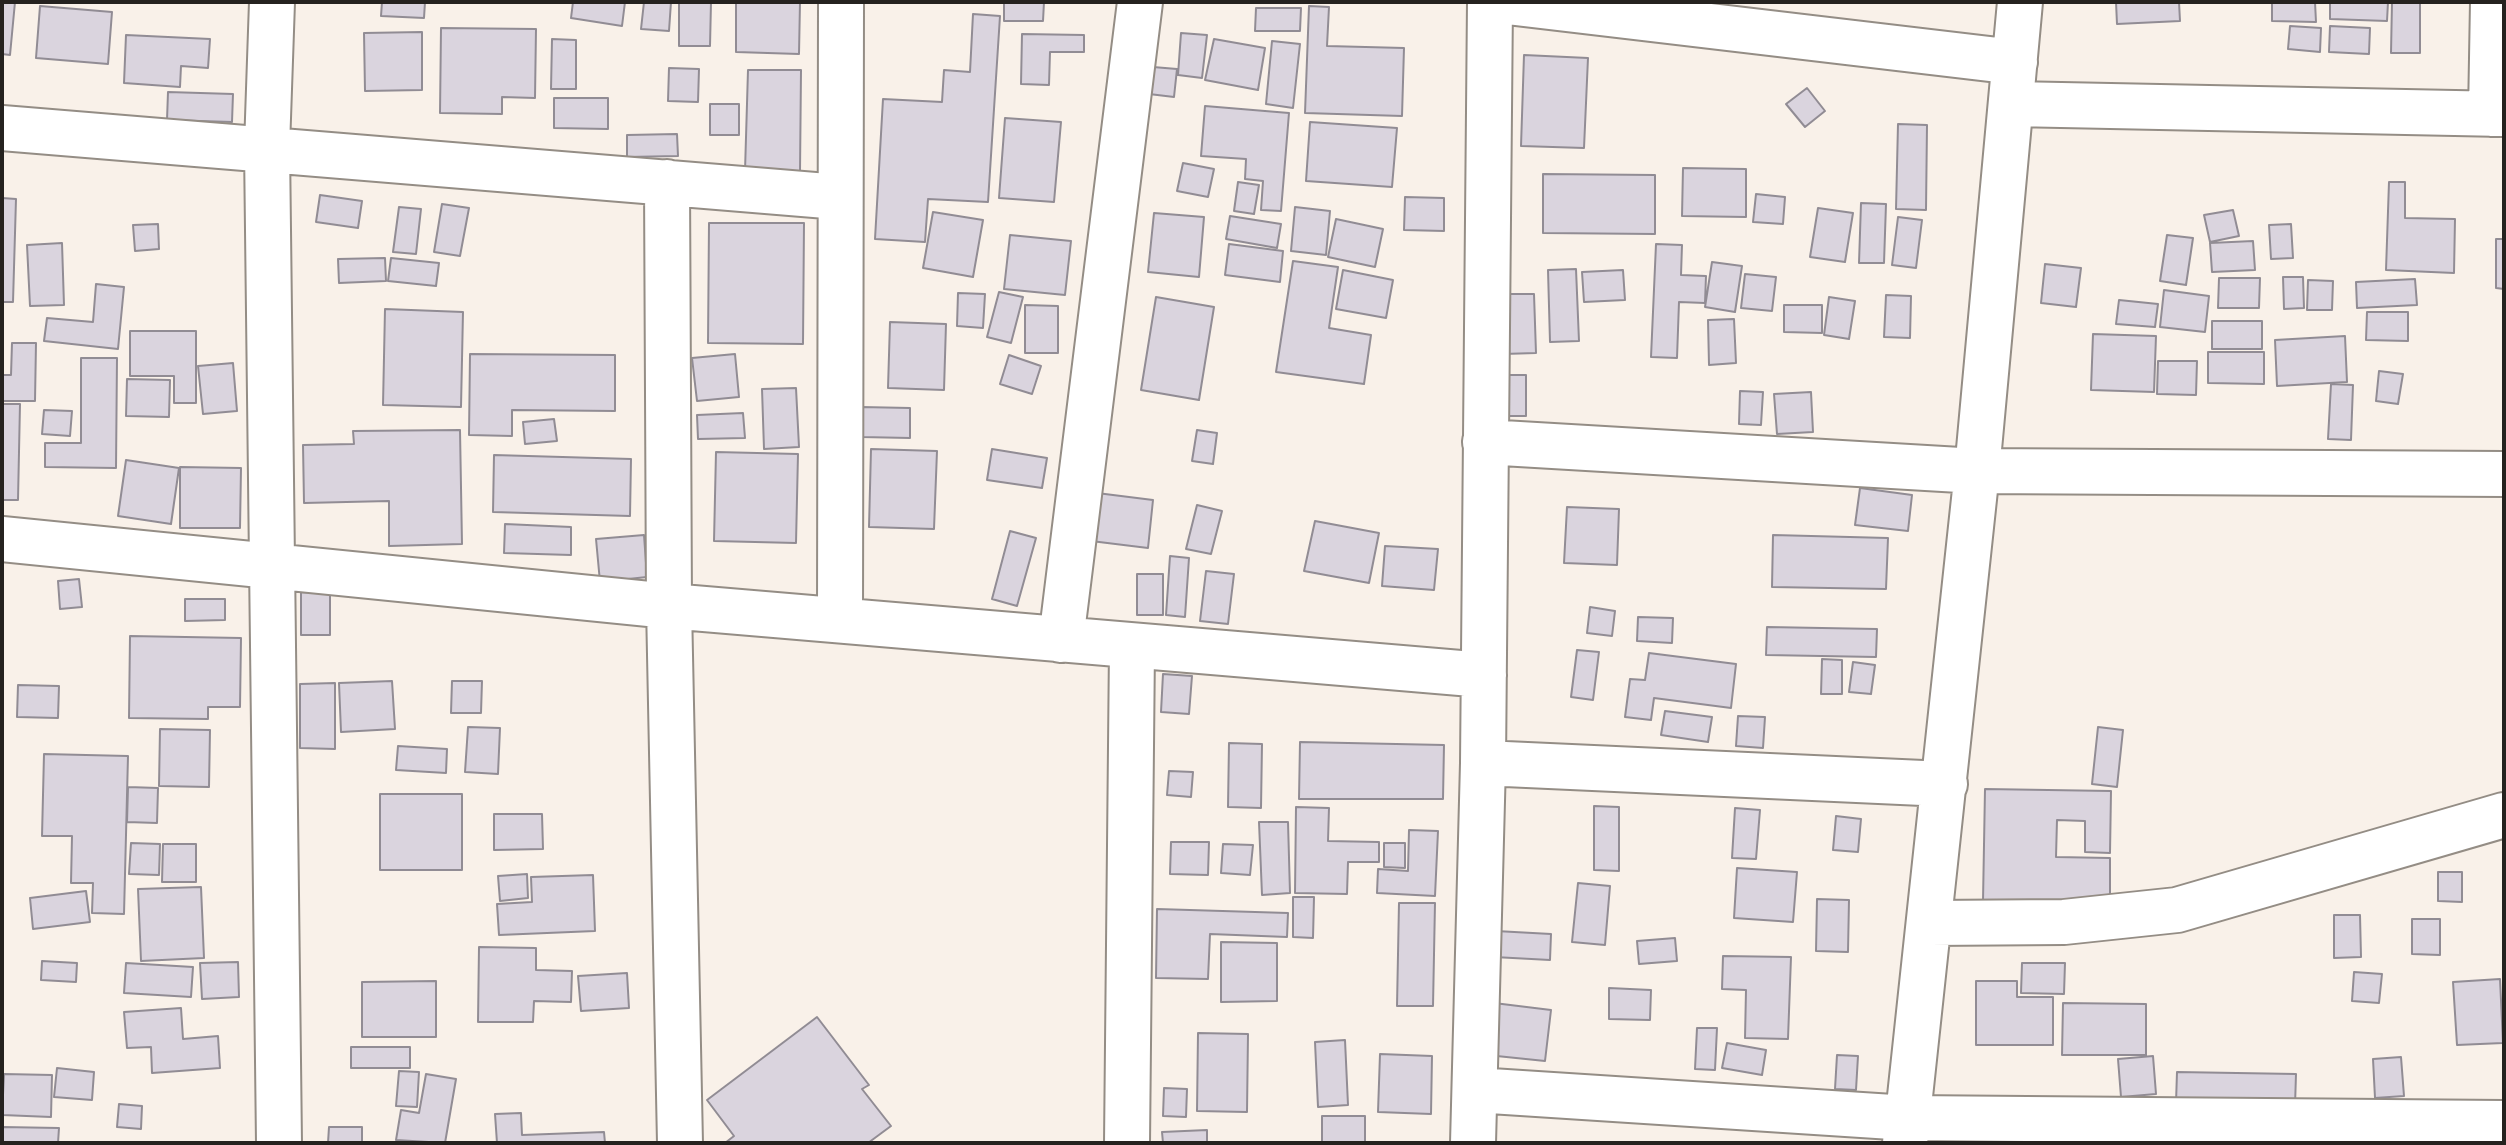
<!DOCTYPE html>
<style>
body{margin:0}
#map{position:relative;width:2506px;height:1145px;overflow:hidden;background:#f9f1e9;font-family:"Fira Sans",sans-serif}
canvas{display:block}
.frame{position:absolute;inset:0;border:4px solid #25221f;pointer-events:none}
</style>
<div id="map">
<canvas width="2506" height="1145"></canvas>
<div class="frame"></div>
</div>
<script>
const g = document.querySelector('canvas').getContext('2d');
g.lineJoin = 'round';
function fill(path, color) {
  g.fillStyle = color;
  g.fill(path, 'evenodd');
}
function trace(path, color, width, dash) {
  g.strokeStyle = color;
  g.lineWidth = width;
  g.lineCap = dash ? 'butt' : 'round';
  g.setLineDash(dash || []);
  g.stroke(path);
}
const building = new Path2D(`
 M2,2H15L10,55L2,54Z
 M382,2H425L424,18L381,16Z
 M573,2H625L622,26L571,18Z
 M644,2H671L669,31L641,29Z
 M679,2H711L710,46H679Z
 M736,2H800L799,54L736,52Z
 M1004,2H1044L1043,21H1004Z
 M2116,2H2179L2180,21L2117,24Z
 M2272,2H2315L2316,22L2272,21Z
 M2330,2H2388L2387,21L2330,19Z
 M2392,2H2420V53H2391Z
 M40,6L112,12L108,64L36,58Z
 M1309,6L1329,7L1327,46L1404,48L1402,116L1305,113Z
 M1256,8H1301L1300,31H1255Z
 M973,14L1000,16L988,202L928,199L925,242L875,239L883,99L942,102L944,70L970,72Z
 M2290,26L2321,28L2320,52L2288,49Z
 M2330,26L2370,28L2369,54L2329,52Z
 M441,28L536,29L535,98L502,97V114L440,113Z
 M422,32V90L365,91L364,33Z
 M1181,33L1207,35L1202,78L1178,75Z
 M1022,34L1084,35V52H1050L1049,85L1021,84Z
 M126,35L210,39L208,68L181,66L180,87L124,83Z
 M552,39L576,40V89H551Z
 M1214,39L1265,48L1258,90L1205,80Z
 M1272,41L1300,44L1293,108L1266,104Z
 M1524,55L1588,58L1584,148L1521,146Z
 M1153,67L1177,69L1174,97L1149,94Z
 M669,68L699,69L698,102L668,101Z
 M748,70H801L800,172L745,171Z
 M1807,88L1825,111L1805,127L1786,104Z
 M168,92L233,94L232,122L167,120Z
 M554,98H608V129L554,128Z
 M710,104H739V135H710Z
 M1205,106L1289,113L1281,211L1261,210L1263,181L1245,179L1246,159L1201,156Z
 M1005,118L1061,122L1054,202L999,198Z
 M1310,122L1397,128L1392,187L1306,181Z
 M1898,124L1927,125L1926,210L1896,209Z
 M677,134L678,156L627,157V135Z
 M1183,163L1214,169L1208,197L1177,191Z
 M1683,168L1746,169V217L1682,216Z
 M1543,174L1655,175V234L1543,233Z
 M1238,182L1259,185L1254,214L1234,211Z
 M2389,182H2405V218L2455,219L2454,273L2386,270Z
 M1756,194L1785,197L1783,224L1753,222Z
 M320,195L362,201L358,228L316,222Z
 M1405,197L1444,198V231L1404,230Z
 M2,198L16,199L13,302H2Z
 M1861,203L1886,204L1884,263H1859Z
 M442,204L469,208L460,256L434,252Z
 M399,207L421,209L416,254L393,252Z
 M1295,207L1330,211L1326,255L1291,251Z
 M1818,208L1853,213L1845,262L1810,257Z
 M2233,210L2239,236L2210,242L2204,215Z
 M933,212L983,220L973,277L923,268Z
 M1154,213L1204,217L1199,277L1148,272Z
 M1230,216L1281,224L1277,248L1226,239Z
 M1898,217L1922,220L1916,268L1892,265Z
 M1336,219L1383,229L1375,267L1328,257Z
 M709,223H804L803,344L708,343Z
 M158,224L159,249L135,251L133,225Z
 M2291,224L2293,258L2271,259L2269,225Z
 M1010,235L1071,241L1065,295L1004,289Z
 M2167,235L2193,238L2186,285L2160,281Z
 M2496,239H2504V289L2496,288Z
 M2253,241L2255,270L2212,272L2210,243Z
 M62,243L64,305L30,306L27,245Z
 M1229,244L1283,251L1280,282L1225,275Z
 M1656,244L1682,245L1681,275L1706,276L1705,303L1679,302L1677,358L1651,357Z
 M385,258L386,281L339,283L338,259Z
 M391,258L439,263L436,286L388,281Z
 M1293,261L1338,267L1329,328L1371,335L1364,384L1276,372Z
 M1712,262L1742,266L1735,312L1705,307Z
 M2045,264L2081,268L2076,307L2041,303Z
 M1576,269L1579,341L1550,342L1548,270Z
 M1343,270L1393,280L1386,318L1336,309Z
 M1623,270L1625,300L1584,302L1582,272Z
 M1745,274L1776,277L1772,311L1741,308Z
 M2283,277H2303L2304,308L2284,309Z
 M2219,278H2260L2259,308H2218Z
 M2415,279L2417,305L2357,308L2356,282Z
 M2308,280L2333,281L2332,310H2307Z
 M96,284L124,287L118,349L44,341L47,318L93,322Z
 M2164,290L2209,296L2205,332L2160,327Z
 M999,292L1023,297L1011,343L987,337Z
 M958,293L985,294L983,328L957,326Z
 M1501,294H1534L1536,353L1503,354Z
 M1886,295L1911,296L1910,338L1884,337Z
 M1156,297L1214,307L1199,400L1141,390Z
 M1829,297L1855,301L1849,339L1824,335Z
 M2119,300L2158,304L2155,327L2116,324Z
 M1025,305L1058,306V353H1025Z
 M1784,305H1822V333L1784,332Z
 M385,309L463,312L461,407L383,405Z
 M2367,312H2408V341L2366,340Z
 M1734,319L1736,363L1709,365L1708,320Z
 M2212,321H2262V349H2212Z
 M890,322L946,324L944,390L888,388Z
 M130,331H196V403H174V376H130Z
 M2093,334L2156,336L2154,392L2091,390Z
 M2345,336L2347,382L2277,386L2275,340Z
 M12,343H36L35,401H2V375H11Z
 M2208,352H2264V384L2208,383Z
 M470,354L615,355V411L512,410V436L469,435Z
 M735,354L739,397L697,401L692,358Z
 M1009,355L1041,366L1032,394L1000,384Z
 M81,358H117L116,468L45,467V443H81Z
 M2158,361H2197L2196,395L2157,394Z
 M233,363L237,411L203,414L198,366Z
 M2379,371L2403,374L2398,404L2376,401Z
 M1505,375H1526V416H1506Z
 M127,379L170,380L169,417L126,416Z
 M2331,384L2353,385L2351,440L2328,439Z
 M796,388L799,447L764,449L762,389Z
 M1740,391L1763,392L1761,425L1739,424Z
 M1811,392L1813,432L1777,434L1774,394Z
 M2,404H20L18,500H2Z
 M861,407L910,408V438L861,437Z
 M44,410L72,411L70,436L42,434Z
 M743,413L745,438L698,439L697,415Z
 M554,419L557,441L525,444L523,422Z
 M460,430L462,544L389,546V501L304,503L303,445L354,444L353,431Z
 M1197,430L1217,433L1213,464L1192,461Z
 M871,449L937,451L934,529L869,527Z
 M992,449L1047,458L1042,488L987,480Z
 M716,452L798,454L796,543L714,541Z
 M494,455L631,459L630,516L493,512Z
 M126,460L179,468L171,524L118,516Z
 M180,467L241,468L240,528H180Z
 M1860,488L1912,495L1908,531L1855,525Z
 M1097,493L1153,500L1148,548L1091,541Z
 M1197,505L1222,511L1211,554L1186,549Z
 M1567,507L1619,509L1617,565L1564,563Z
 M1315,521L1379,533L1369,583L1304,571Z
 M505,524L571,527V555L504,553Z
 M1010,531L1036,538L1017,606L992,599Z
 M644,535L647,577L600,582L596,539Z
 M1773,535L1888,538L1886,589L1772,587Z
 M1385,546L1438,549L1434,590L1382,586Z
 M1170,556L1189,558L1185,617L1166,615Z
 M1206,571L1234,574L1228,624L1200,621Z
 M1137,574H1163V615H1137Z
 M79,579L82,607L60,609L58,581Z
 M301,592L330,593V635H301Z
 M185,599H225V620L185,621Z
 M1590,607L1615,611L1612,636L1587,633Z
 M1638,617L1673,618L1672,643L1637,641Z
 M1767,627L1877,629L1876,657L1766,655Z
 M130,636L241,638L240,707H208V719L129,718Z
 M1577,650L1599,652L1593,700L1571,697Z
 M1649,653L1736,664L1731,708L1654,698L1651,720L1625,717L1630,679L1645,680Z
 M1822,659L1842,660V694H1821Z
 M1853,662L1875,665L1871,694L1849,692Z
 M1163,674L1192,676L1189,714L1161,712Z
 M392,681L395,729L341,732L339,683Z
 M452,681H482L481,713H451Z
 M335,683V749L300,748V684Z
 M18,685L59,686L58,718L17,717Z
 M1665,711L1712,717L1708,742L1661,735Z
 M1738,716L1765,717L1763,748L1736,746Z
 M468,727L500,728L498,774L465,772Z
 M2098,727L2123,730L2117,787L2092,784Z
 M160,729L210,730L209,787L159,786Z
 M1300,742L1444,745L1443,799H1299Z
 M1229,743L1262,744L1261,808L1228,807Z
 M398,746L447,749L446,773L396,770Z
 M44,754L128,756L124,914L92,913L93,883H71L72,836H42Z
 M1169,771L1193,772L1191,797L1167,795Z
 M128,787L158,788L157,823L127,822Z
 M1985,789L2111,791L2110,853L2085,852V821L2057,820L2056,857L2110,858V903L1983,901Z
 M380,794H462V870H380Z
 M1594,806L1619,807V871L1594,870Z
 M1296,807L1329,808L1328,841L1379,842V862H1348L1347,894L1295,893Z
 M1735,808L1760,810L1756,859L1732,858Z
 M494,814H542L543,849L494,850Z
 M1836,816L1861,819L1858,852L1833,850Z
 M1259,822H1288L1290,893L1262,895Z
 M1409,830L1438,831L1435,896L1377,893L1378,869L1408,871Z
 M1171,842H1209L1208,875L1170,874Z
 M131,843L160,844L159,875L129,874Z
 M1384,843H1405V868L1384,867Z
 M163,844H196V882H162Z
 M1223,844L1253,845L1250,875L1221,873Z
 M1737,868L1797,872L1793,922L1734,918Z
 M2438,872H2462V902L2438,901Z
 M527,874L528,898L500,901L498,876Z
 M593,875L595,931L499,935L497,904L532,902L531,877Z
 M1578,883L1610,886L1605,945L1572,942Z
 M201,887L204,958L141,961L138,889Z
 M86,891L90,922L33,929L30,898Z
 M1293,897H1314L1313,938L1293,937Z
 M1817,899L1849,900L1848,952L1816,951Z
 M1399,903H1435L1433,1006H1397Z
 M1157,909L1288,913L1287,937L1210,934L1208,979L1156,978Z
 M2334,915H2360L2361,957L2334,958Z
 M2412,919H2440V955L2412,954Z
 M1496,931L1551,934L1550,960L1494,957Z
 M1675,938L1677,961L1639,964L1637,941Z
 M1221,942L1277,943V1001L1221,1002Z
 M479,947L536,948V970L572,971L571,1002L534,1001L533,1022H478Z
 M1723,956L1791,957L1788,1039L1745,1038L1746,990L1722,989Z
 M42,961L77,963L76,982L41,980Z
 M238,962L239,997L202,999L200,963Z
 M126,963L193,967L191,997L124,993Z
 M2022,963H2065L2064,994L2021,993Z
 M2354,972L2382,974L2379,1003L2352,1001Z
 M627,973L629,1008L581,1011L578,976Z
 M2500,979L2503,1043L2457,1045L2453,982Z
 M436,981V1037H362V982Z
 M1976,981H2017V997H2053V1045H1976Z
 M1609,988L1651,990L1650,1020L1609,1019Z
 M1494,1003L1551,1010L1545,1061L1487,1055Z
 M2063,1003L2146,1004V1055H2062Z
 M181,1008L183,1039L218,1036L220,1068L152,1073L151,1047L127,1048L124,1012Z
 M817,1017L869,1085L862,1089L891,1126L868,1143H725L734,1136L707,1100Z
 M1697,1028H1717L1715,1070L1695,1069Z
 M1198,1033L1248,1034L1247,1112L1197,1111Z
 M1345,1040L1348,1105L1318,1107L1315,1042Z
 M1727,1043L1766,1050L1762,1075L1722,1068Z
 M351,1047H410V1068H351Z
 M1380,1054L1432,1056L1431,1114L1378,1112Z
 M1837,1055L1858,1056L1856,1090L1835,1089Z
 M2153,1056L2156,1094L2121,1097L2118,1059Z
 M2401,1057L2404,1096L2375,1098L2373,1059Z
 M57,1068L94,1072L92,1100L54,1097Z
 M399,1071L419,1072L417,1107L396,1106Z
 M2177,1072L2296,1074L2295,1106L2176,1103Z
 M4,1074L52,1075L51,1117L2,1115Z
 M426,1074L456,1079L445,1143L396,1140L401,1110L419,1113Z
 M1164,1088L1187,1089L1186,1117L1163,1116Z
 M119,1104L142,1106L141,1129L117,1127Z
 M521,1113L522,1135L604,1132L605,1143H497L495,1114Z
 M1322,1116H1365V1143H1322Z
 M2,1127L59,1128L58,1143H2Z
 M329,1127H362V1143H328Z
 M1207,1130V1143H1163L1162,1132Z`);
fill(building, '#dad4de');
trace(building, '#918c94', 2);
const minor = new Path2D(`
 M272,2L267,147L279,1143
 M1507,2L2015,62
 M2012,104L2504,114
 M2491,114L2493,2
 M2,128L839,197
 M667,182L669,606L680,1143
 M1485,442L1977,471L2504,474
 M2,539L669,606L1484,675
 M840,619L841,2
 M1061,640L1140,2
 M1483,763L1945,784
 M1930,923L2064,922L2177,910L2504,815
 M1475,1090L1908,1118L2504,1123
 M1127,1143L1132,647
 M1473,1143L1483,763L1490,2
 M1905,1143L1977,471L2020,2`);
trace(minor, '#948d85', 48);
trace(minor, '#fff', 44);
</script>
